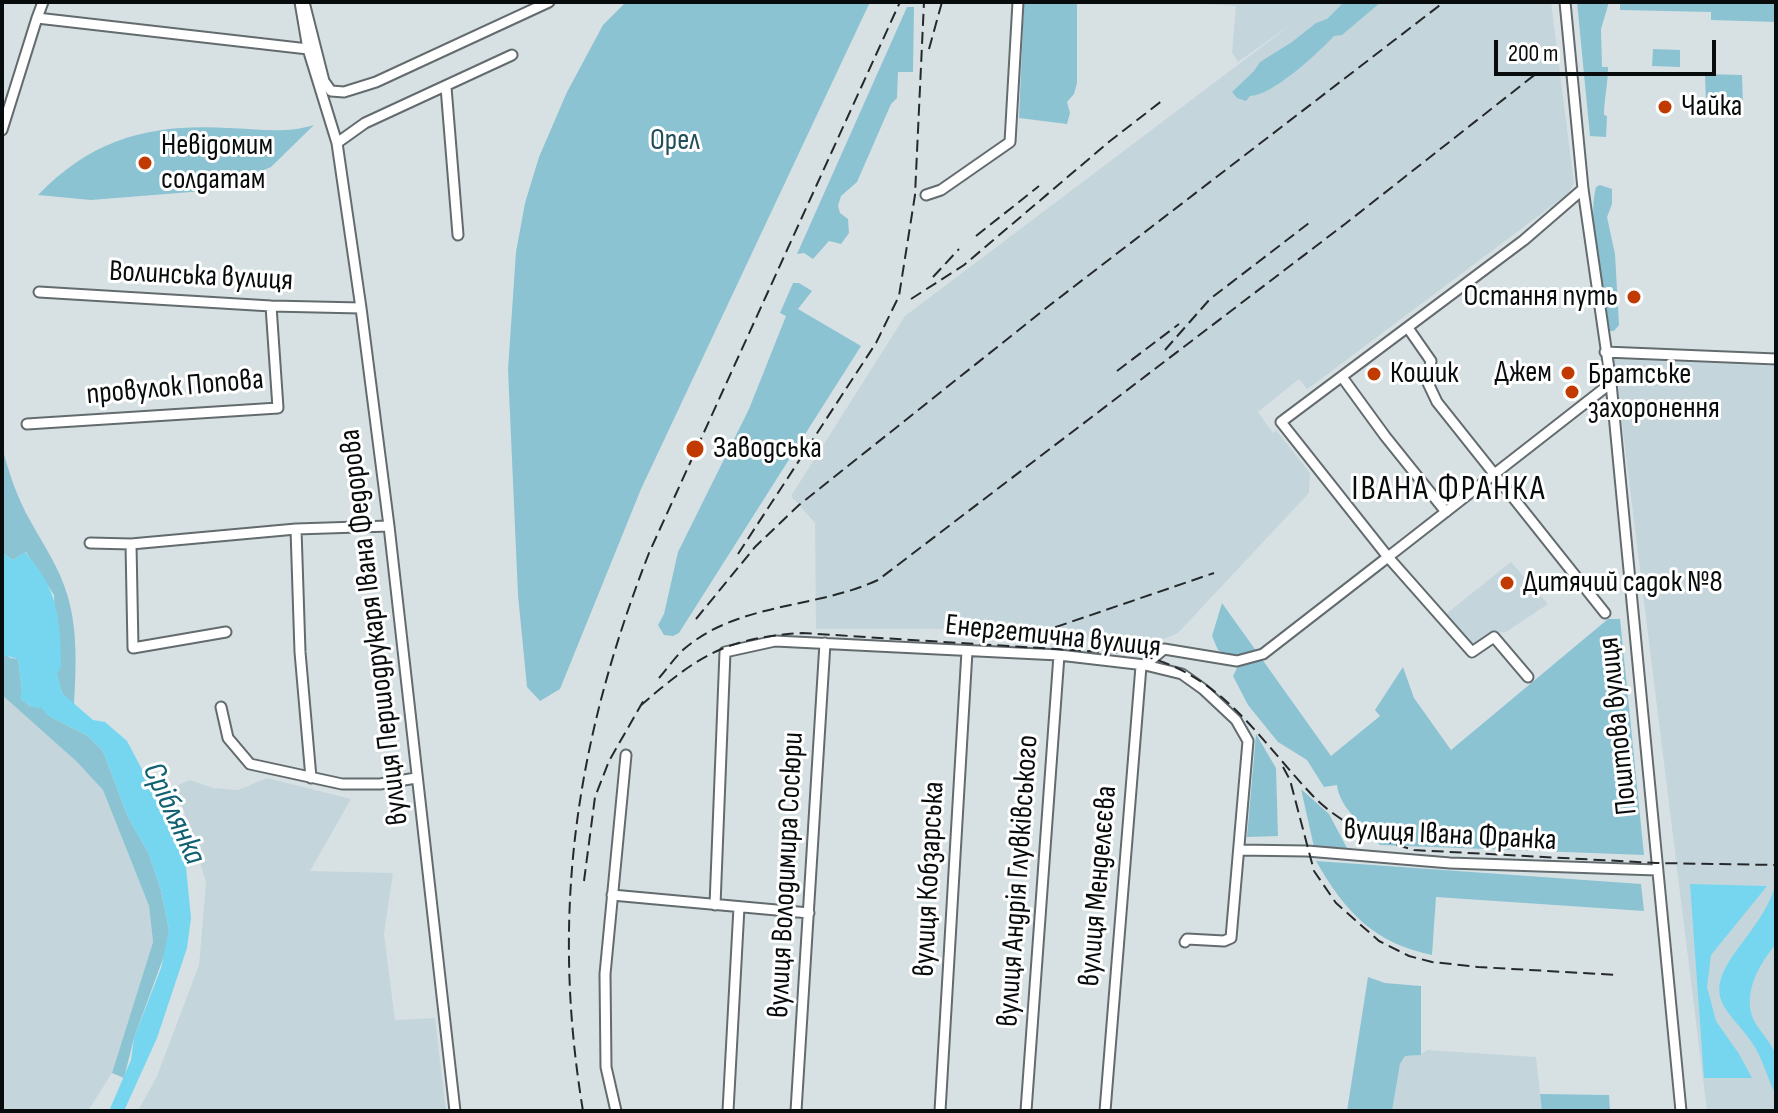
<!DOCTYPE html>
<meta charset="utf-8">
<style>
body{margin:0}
#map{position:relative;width:1778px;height:1113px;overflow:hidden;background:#d7e1e4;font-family:"Sofia Sans Condensed",sans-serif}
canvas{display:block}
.frame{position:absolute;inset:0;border:4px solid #090c0d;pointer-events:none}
.scale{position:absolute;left:1494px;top:40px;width:222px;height:36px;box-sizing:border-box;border:4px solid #090c0d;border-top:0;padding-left:10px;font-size:24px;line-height:28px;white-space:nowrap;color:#090c0d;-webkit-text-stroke:6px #fff;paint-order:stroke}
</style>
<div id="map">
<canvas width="1778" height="1113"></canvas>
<div class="frame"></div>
<div class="scale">200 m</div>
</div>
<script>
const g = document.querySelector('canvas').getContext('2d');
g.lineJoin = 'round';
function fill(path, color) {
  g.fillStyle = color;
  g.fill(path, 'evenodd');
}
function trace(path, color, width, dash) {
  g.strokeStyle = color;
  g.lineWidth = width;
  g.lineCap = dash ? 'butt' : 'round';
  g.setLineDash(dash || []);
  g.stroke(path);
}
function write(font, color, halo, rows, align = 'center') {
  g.font = font + ' "Sofia Sans Condensed",sans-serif';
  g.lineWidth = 6;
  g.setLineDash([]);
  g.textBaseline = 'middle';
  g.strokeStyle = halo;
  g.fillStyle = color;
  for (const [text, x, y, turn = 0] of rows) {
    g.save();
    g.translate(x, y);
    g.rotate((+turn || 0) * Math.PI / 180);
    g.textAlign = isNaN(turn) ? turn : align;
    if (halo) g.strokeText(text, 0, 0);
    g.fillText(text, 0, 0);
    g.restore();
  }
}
fill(new Path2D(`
 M1174,2H1551L1574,183L1569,193L1317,382L1307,389L1299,379L1258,412L1273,433L1276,430L1310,473L1309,493L1178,633L1155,643L1010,639L1009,629H816L815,523L791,496L905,316L1296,21L1238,62L1232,53L1236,6Z
 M1614,359L1776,366V1111H1707Z
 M1511,562L1548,604L1506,632L1490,633L1474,646L1446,614Z
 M2,695L76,761L103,790L149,906L153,942L112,1073L88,1111H2Z
 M267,778L351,799L310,871L393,873L384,934L395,1020L435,1018L446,1111H138L157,1076L199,965L206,882L176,786L190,780L213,788L238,790Z
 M1427,1050L1536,1057L1542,1111H1392L1400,1064L1405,1056L1420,1055Z`), '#c4d6dc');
fill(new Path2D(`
 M626,2H870L641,489L560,689L540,701L527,687L518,595L508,369L516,252L525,203L539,157L567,92L603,25Z
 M1024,2L1077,3V83L1074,94L1067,102L1070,113L1067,124L1019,118Z
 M1344,2H1381L1342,35L1334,36C1318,53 1272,96 1250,96L1246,101L1237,98L1232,92L1254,71L1260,62L1292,42L1316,23L1327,19Z
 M1577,2H1609L1601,29L1602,67H1608C1608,84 1604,99 1604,115L1607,116L1606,137L1590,136Z
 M1620,2H1776V22L1711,20V12L1620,10Z
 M907,7H914L913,72H898L897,98L891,104L857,182L841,196L838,206L840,213L848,219L849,233L841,244L829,241L813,259L804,253L797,254Z
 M1653,49L1680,50V67L1652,66Z
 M1705,74L1742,75L1743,106L1706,105Z
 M314,125L271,167L216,190L91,200L38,195C94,138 149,124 228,128C258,129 285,134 314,125Z
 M1600,185L1612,189V204L1607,217L1615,254L1619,325L1614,331H1606C1603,308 1603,284 1599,262C1595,239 1590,210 1596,187Z
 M793,283H799L812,291L798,309L861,346L679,633L673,636L664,635L658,625L664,614L678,552L749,409L786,316L780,313Z
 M2,447C9,473 17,498 31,522C44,546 59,567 67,594C78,629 76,668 74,705L62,693L56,673L54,595L26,552L13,560L2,553Z
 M1222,603L1331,756L1380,716L1375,710L1403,667L1414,698L1451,750L1608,619H1620L1644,855L1380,845C1366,828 1339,808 1337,785L1324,787L1307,760L1278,742L1248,705L1233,676L1238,666L1237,661L1218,650L1212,636Z
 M2,651L10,658L18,659L22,691L21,699L30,706L42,708L51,717L88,736L103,751L128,817L149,854L161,890L169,930L165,953L134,1038L124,1078L112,1073L153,942L149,906L103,790L76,761L2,695Z
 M1256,734L1276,768L1278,836L1247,837Z
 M1301,789L1329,814L1347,848L1314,847Z
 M1316,861L1641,884L1644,911L1436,897L1432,955C1374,943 1345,912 1316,861Z
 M1368,977L1385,983L1421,986V1055L1405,1056L1400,1064L1392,1111H1347Z
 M1540,1094L1609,1095L1610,1111H1542Z`), '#8cc3d3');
fill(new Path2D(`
 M25,552C58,588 61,621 61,667L57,673L62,693L93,720L105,722L127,741L181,843L186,867L191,918L187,948L157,1038L124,1111H109L131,1060L134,1038L161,968L169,930L161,890L149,854L128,817L103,751L88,736L47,715L42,708C34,709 25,704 20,697L22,691L18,659L3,655L2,553L13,560Z
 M1690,884L1767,886L1711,955L1707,987L1716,1021L1739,1054L1752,1078H1704Z
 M1775,886L1776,944C1758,965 1740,998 1756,1024C1762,1034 1773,1045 1776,1056C1778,1068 1776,1083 1776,1095C1768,1080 1764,1063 1756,1049C1735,1012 1699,1003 1734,954C1749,933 1768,911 1775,886Z`), '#76d5ef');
const minor = new Path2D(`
 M43,2L37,18L308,49
 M300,2L308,49L337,143L361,308L389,526L455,1111
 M304,2L324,81L331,91L344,92L376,82L549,2
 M1565,2L1583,189L1611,383L1681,1111
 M446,87L458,235
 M2,130L37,18
 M337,143L365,123L512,55
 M1583,189L1524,240L1281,422L1388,557L1611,383
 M926,195L941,190L1010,142L1018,2
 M39,292L271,306L361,308
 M1408,328L1431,361L1427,381L1437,402L1605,613
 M1605,352L1776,359
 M1342,377L1385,436L1446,512
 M27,424L278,408L271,306
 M296,529L300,652L311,778
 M90,543L131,544L296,529L389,526
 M131,544L133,648L226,632
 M1145,665L1164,649L1237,661L1263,654L1388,557L1472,652L1494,637L1528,677
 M221,707L228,738L250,764L342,784H380L416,778
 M1239,850L1307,851L1450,863L1657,870
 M612,895L809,913
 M715,905L725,652L775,641L1059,655L1145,665L1182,674L1203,689L1236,720L1248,741L1231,938L1224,941L1187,939L1185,942
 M616,1111L606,1067L605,974L626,755
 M728,1111L739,907
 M796,1111L825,643
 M940,1111L967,651
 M1026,1111L1059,655
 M1105,1111L1141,666`);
trace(minor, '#636b6e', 13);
trace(minor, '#fff', 9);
trace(new Path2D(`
 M929,49L942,2
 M976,236L1039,186
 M933,277L959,249
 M911,299L964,265L1110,141L1163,100
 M1165,350L1210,299L1309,223
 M1117,371L1179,324
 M738,554L876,343L899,296L915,195L924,2
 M696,619L755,547L799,505L1050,305L1444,2
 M1002,636L1050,629L1214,573
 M659,678C667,669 675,657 684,649C739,602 815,609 878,580L1345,224L1537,73
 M640,706C698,656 724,638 802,633L1135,654C1221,672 1257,737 1313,796C1340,824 1378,840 1414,850L1656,863L1776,865
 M1283,767L1290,780L1314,871L1336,903L1379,941L1409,956L1432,962L1478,967L1618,975
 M584,881L595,797L609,761L645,698
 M583,1111C550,912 576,740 649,553L900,2`), '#26292b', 2, [12, 6]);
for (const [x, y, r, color] of [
 [1665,107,8,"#c13a02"],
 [145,163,8,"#c13a02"],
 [1634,297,8,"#c13a02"],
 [1568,373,8,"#c13a02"],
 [1374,374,8,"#c13a02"],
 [1572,392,8,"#c13a02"],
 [695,449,10,"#c13a02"],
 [1507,583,8,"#c13a02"]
]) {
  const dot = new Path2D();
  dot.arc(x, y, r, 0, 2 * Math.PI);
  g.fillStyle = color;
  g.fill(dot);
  trace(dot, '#fff', 3);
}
write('30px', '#090c0d', '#fff', [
 ["Чайка",1681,107],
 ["Невідомим",161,146],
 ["солдатам",161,180],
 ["Остання путь",1618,297,"right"],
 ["Джем",1552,373,"right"],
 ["Кошик",1390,374],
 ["Братське",1588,375],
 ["захоронення",1588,409],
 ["Заводська",713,449],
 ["Дитячий садок №8",1523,583]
], 'left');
write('30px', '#234e59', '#fff', [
 ["Орел",675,141]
]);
write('30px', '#090c0d', '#fff', [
 ["Волинська вулиця",201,277,3],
 ["провулок Попова",175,388,-5],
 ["вулиця Першодрукаря Івана Федорова",375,627,-97],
 ["Енергетична вулиця",1053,637,6],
 ["Поштова вулиця",1619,726,-96],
 ["вулиця Івана Франка",1450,836,3],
 ["вулиця Володимира Сосюри",787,875,-87],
 ["вулиця Кобзарська",930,879,-87],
 ["вулиця Андрія Глувківського",1019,881,-86],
 ["вулиця Менделєєва",1099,886,-85]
]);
write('italic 32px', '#116172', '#fff', [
 ["Сріблянка",173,814,65]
]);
g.letterSpacing = '2px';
write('34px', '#090c0d', '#fff', [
 ["ІВАНА ФРАНКА",1449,490]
]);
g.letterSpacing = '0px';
</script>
